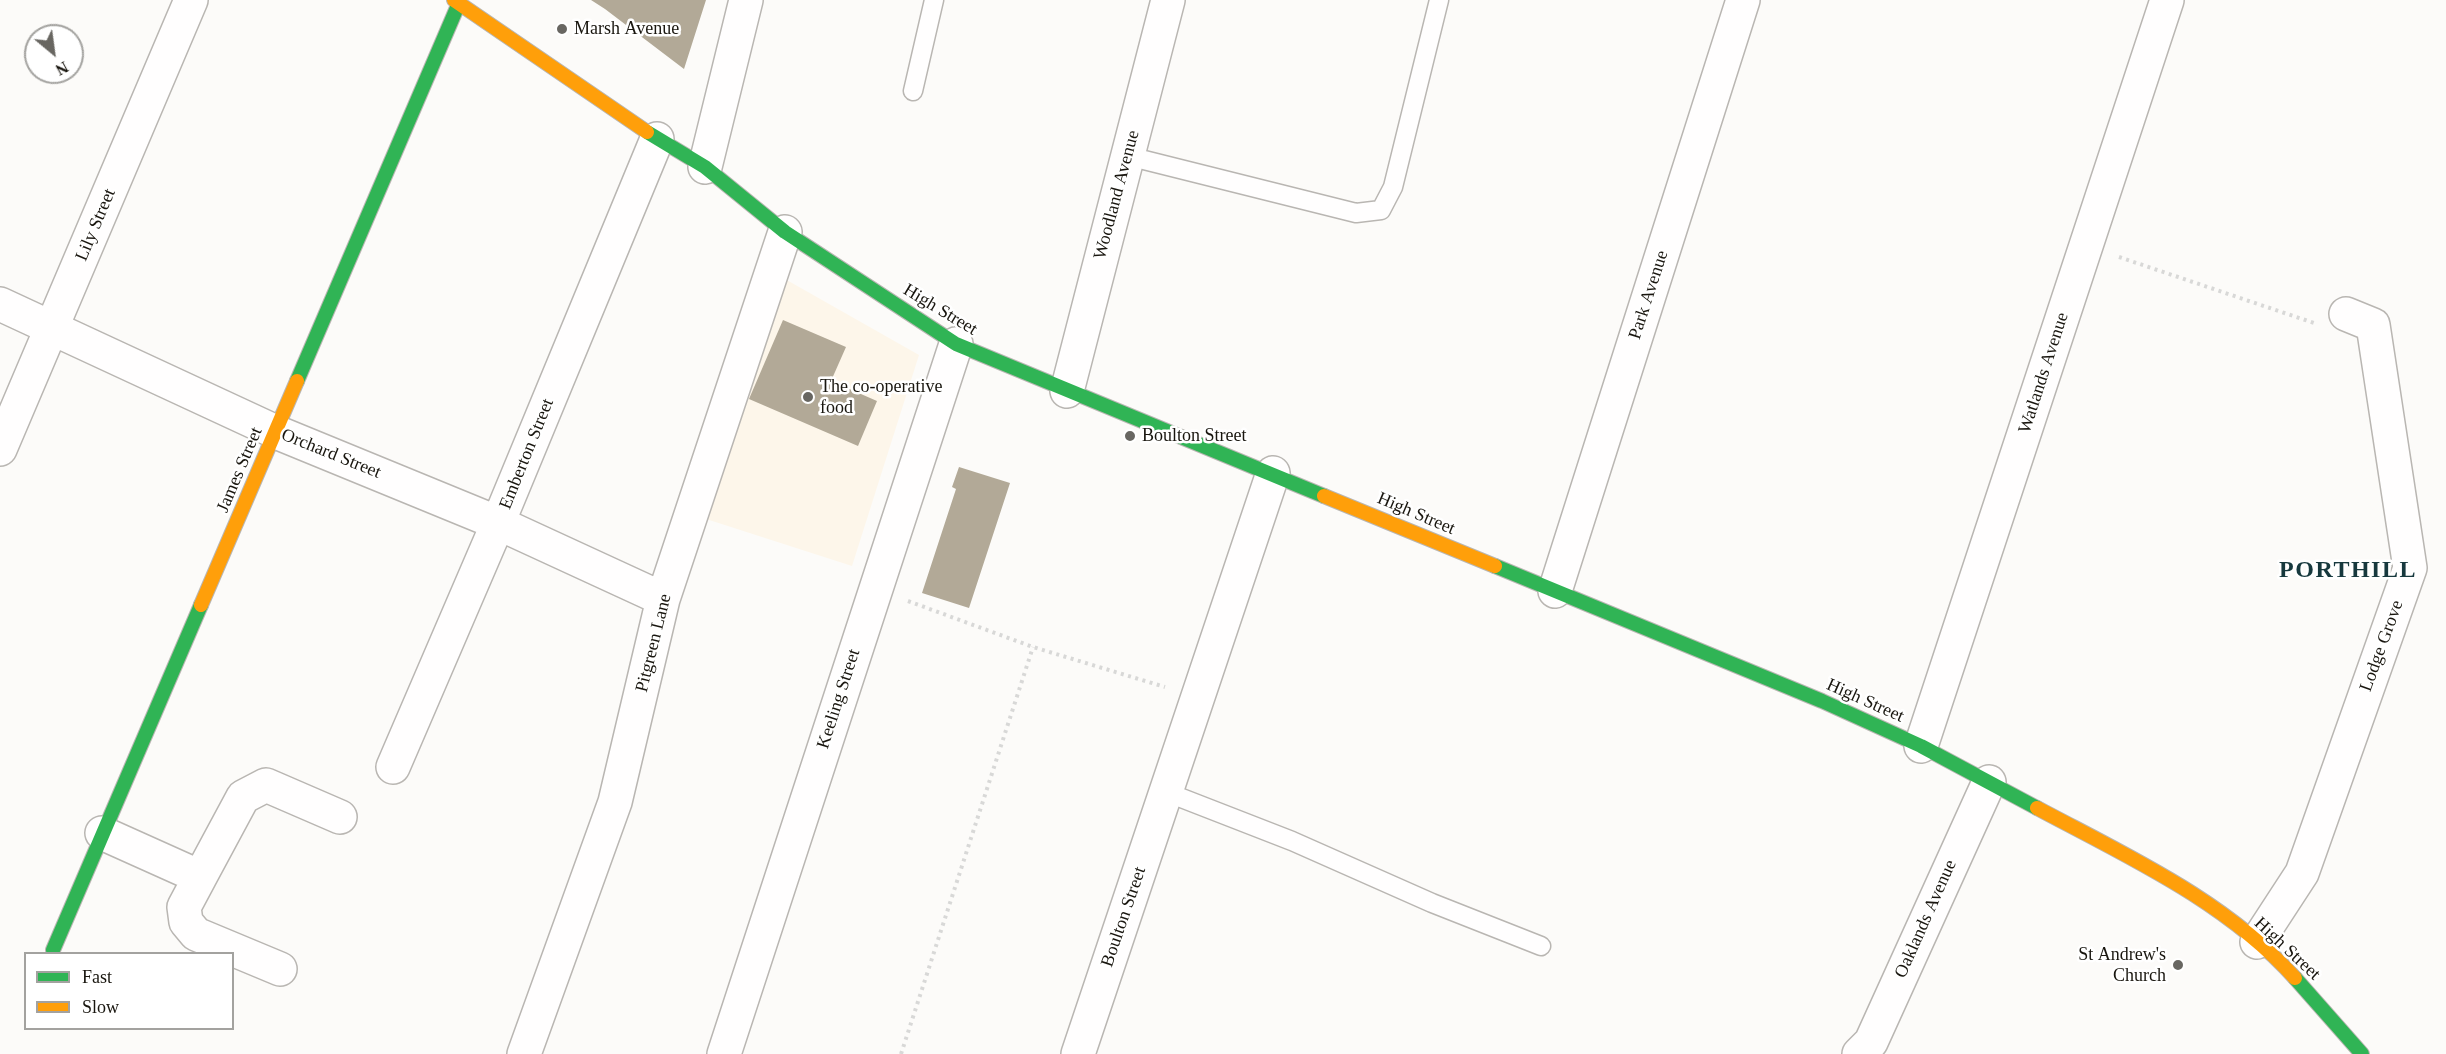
<!DOCTYPE html>
<style>
body{margin:0}
#map{position:relative;width:2446px;height:1054px;overflow:hidden;background:#fcfbf9;font-family:"Times New Roman",serif}
canvas{display:block}
.legend{position:absolute;left:24px;top:952px;width:210px;height:78px;box-sizing:border-box;background:#fff;border:2px solid #a3a29f;margin:0;padding:8px 10px;list-style:none;font-size:18px;color:#19160f}
.legend li{display:flex;align-items:center;gap:12px;height:30px}
.legend b{width:30px;border:2px solid #a3a29f}
.north{position:absolute;left:24px;top:24px;width:60px;height:60px;box-sizing:border-box;background:#fff;border:2px solid #a3a29f;border-radius:50%;rotate:151deg;font-size:16px;font-weight:700;line-height:24px;text-align:center;color:#19160f}
.north::after{content:'';display:block;margin:auto;width:21px;height:27px;background:#686661;clip-path:polygon(50% 0,100% 100%,50% 72%,0 100%)}
</style>
<div id="map">
<canvas width="2446" height="1054"></canvas>
<ul class="legend">
<li><b style="height:8px;background:#30b455"></b>Fast</li>
<li><b style="height:8px;background:#ff9f0a"></b>Slow</li>
</ul>
<div class="north">N</div>
</div>
<script>
const g = document.querySelector('canvas').getContext('2d');
g.lineJoin = 'round';
function fill(path, color) {
  g.fillStyle = color;
  g.fill(path, 'evenodd');
}
function trace(path, color, width, dash) {
  g.strokeStyle = color;
  g.lineWidth = width;
  g.lineCap = dash ? 'butt' : 'round';
  g.setLineDash(dash || []);
  g.stroke(path);
}
function write(font, color, halo, rows, align = 'center') {
  g.font = font + ' "Times New Roman",serif';
  g.lineWidth = 5;
  g.setLineDash([]);
  g.textBaseline = 'middle';
  g.strokeStyle = halo;
  g.fillStyle = color;
  for (const [text, x, y, turn = 0] of rows) {
    g.save();
    g.translate(x, y);
    g.rotate((+turn || 0) * Math.PI / 180);
    g.textAlign = isNaN(turn) ? turn : align;
    if (halo) g.strokeText(text, 0, 0);
    g.fillText(text, 0, 0);
    g.restore();
  }
}
fill(new Path2D(`
 M785,279L919,355L852,566L703,518Z`), '#fdf6ea');
fill(new Path2D(`
 M591,0H706L684,69L605,9Z
 M783,320L846,347L831,381L877,401L858,446L749,399Z
 M959,467L1010,483L969,608L922,593L956,489L952,487Z`), '#b2a997');
const lane = new Path2D(`
 M913,91L934,0
 M1128,156L1356,213L1381,210L1393,187L1439,0
 M1166,792L1292,841L1432,903L1541,946`);
const street = new Path2D(`
 M705,167L746,0
 M0,304L276,432L498,523L663,599
 M1067,391L1168,0
 M0,449L191,0
 M1555,591L1743,0
 M1921,746L2167,0
 M393,767L498,523L657,139
 M102,833L200,877L243,797L266,785L340,817
 M200,877L184,907L186,922L196,934L280,969
 M2257,942L2302,873L2410,568L2373,325L2346,314
 M524,1054L615,802L663,599L785,232
 M724,1054L956,344
 M1078,1054L1273,473
 M1859,1054L1871,1042L1989,782`);
const fast = new Path2D(`
 M647,132L705,167L785,232L956,344L1324,496
 M297,381L459,3
 M1495,566L1822,701L1921,746L2037,808
 M53,950L201,605
 M2295,978L2362,1054`);
const slow = new Path2D(`
 M454,0L647,132
 M1324,496L1495,566
 M201,605L297,381
 M2037,808C2127,856 2226,901 2295,978`);
trace(lane, '#b9b6b2', 21);
trace(street, '#b9b6b2', 36);
trace(fast, '#b9b6b2', 16);
trace(slow, '#b9b6b2', 16);
trace(new Path2D(`
 M2119,257L2314,323
 M908,601L1033,647L1165,687
 M901,1054L1033,647`), '#d8d8d7', 4, [3, 4.5]);
trace(lane, '#fffefe', 18);
trace(street, '#fffefe', 33);
trace(fast, '#30b455', 14);
trace(slow, '#ff9f0a', 14);
for (const [x, y, r, color] of [
 [562,29,6,"#686661"],
 [808,397,6,"#686661"],
 [1130,436,6,"#686661"],
 [2178,965,6,"#686661"]
]) {
  const dot = new Path2D();
  dot.arc(x, y, r, 0, 2 * Math.PI);
  g.fillStyle = color;
  g.fill(dot);
  trace(dot, '#fff', 2);
}
write('18px', '#19160f', '#fff', [
 ["Marsh Avenue",574,29],
 ["The co-operative",820,387],
 ["food",820,408],
 ["Boulton Street",1142,436],
 ["St Andrew's",2166,955,"right"],
 ["Church",2166,976,"right"]
], 'left');
write('18px', '#19160f', '#fff', [
 ["Woodland Avenue",1117,195,-75],
 ["Lily Street",96,225,-67],
 ["Park Avenue",1649,295,-72],
 ["High Street",940,310,31],
 ["Watlands Avenue",2044,373,-72],
 ["Orchard Street",331,454,22],
 ["Emberton Street",527,454,-68],
 ["James Street",240,470,-67],
 ["High Street",1416,514,23],
 ["Pitgreen Lane",654,643,-76],
 ["Lodge Grove",2382,646,-70],
 ["Keeling Street",839,699,-72],
 ["High Street",1865,701,24],
 ["Boulton Street",1124,917,-71],
 ["Oaklands Avenue",1926,919,-66],
 ["High Street",2287,949,43]
]);
g.letterSpacing = '1.5px';
write('bold 24px', '#17393e', '#fff', [
 ["PORTHILL",2348,571]
]);
g.letterSpacing = '0px';
</script>
